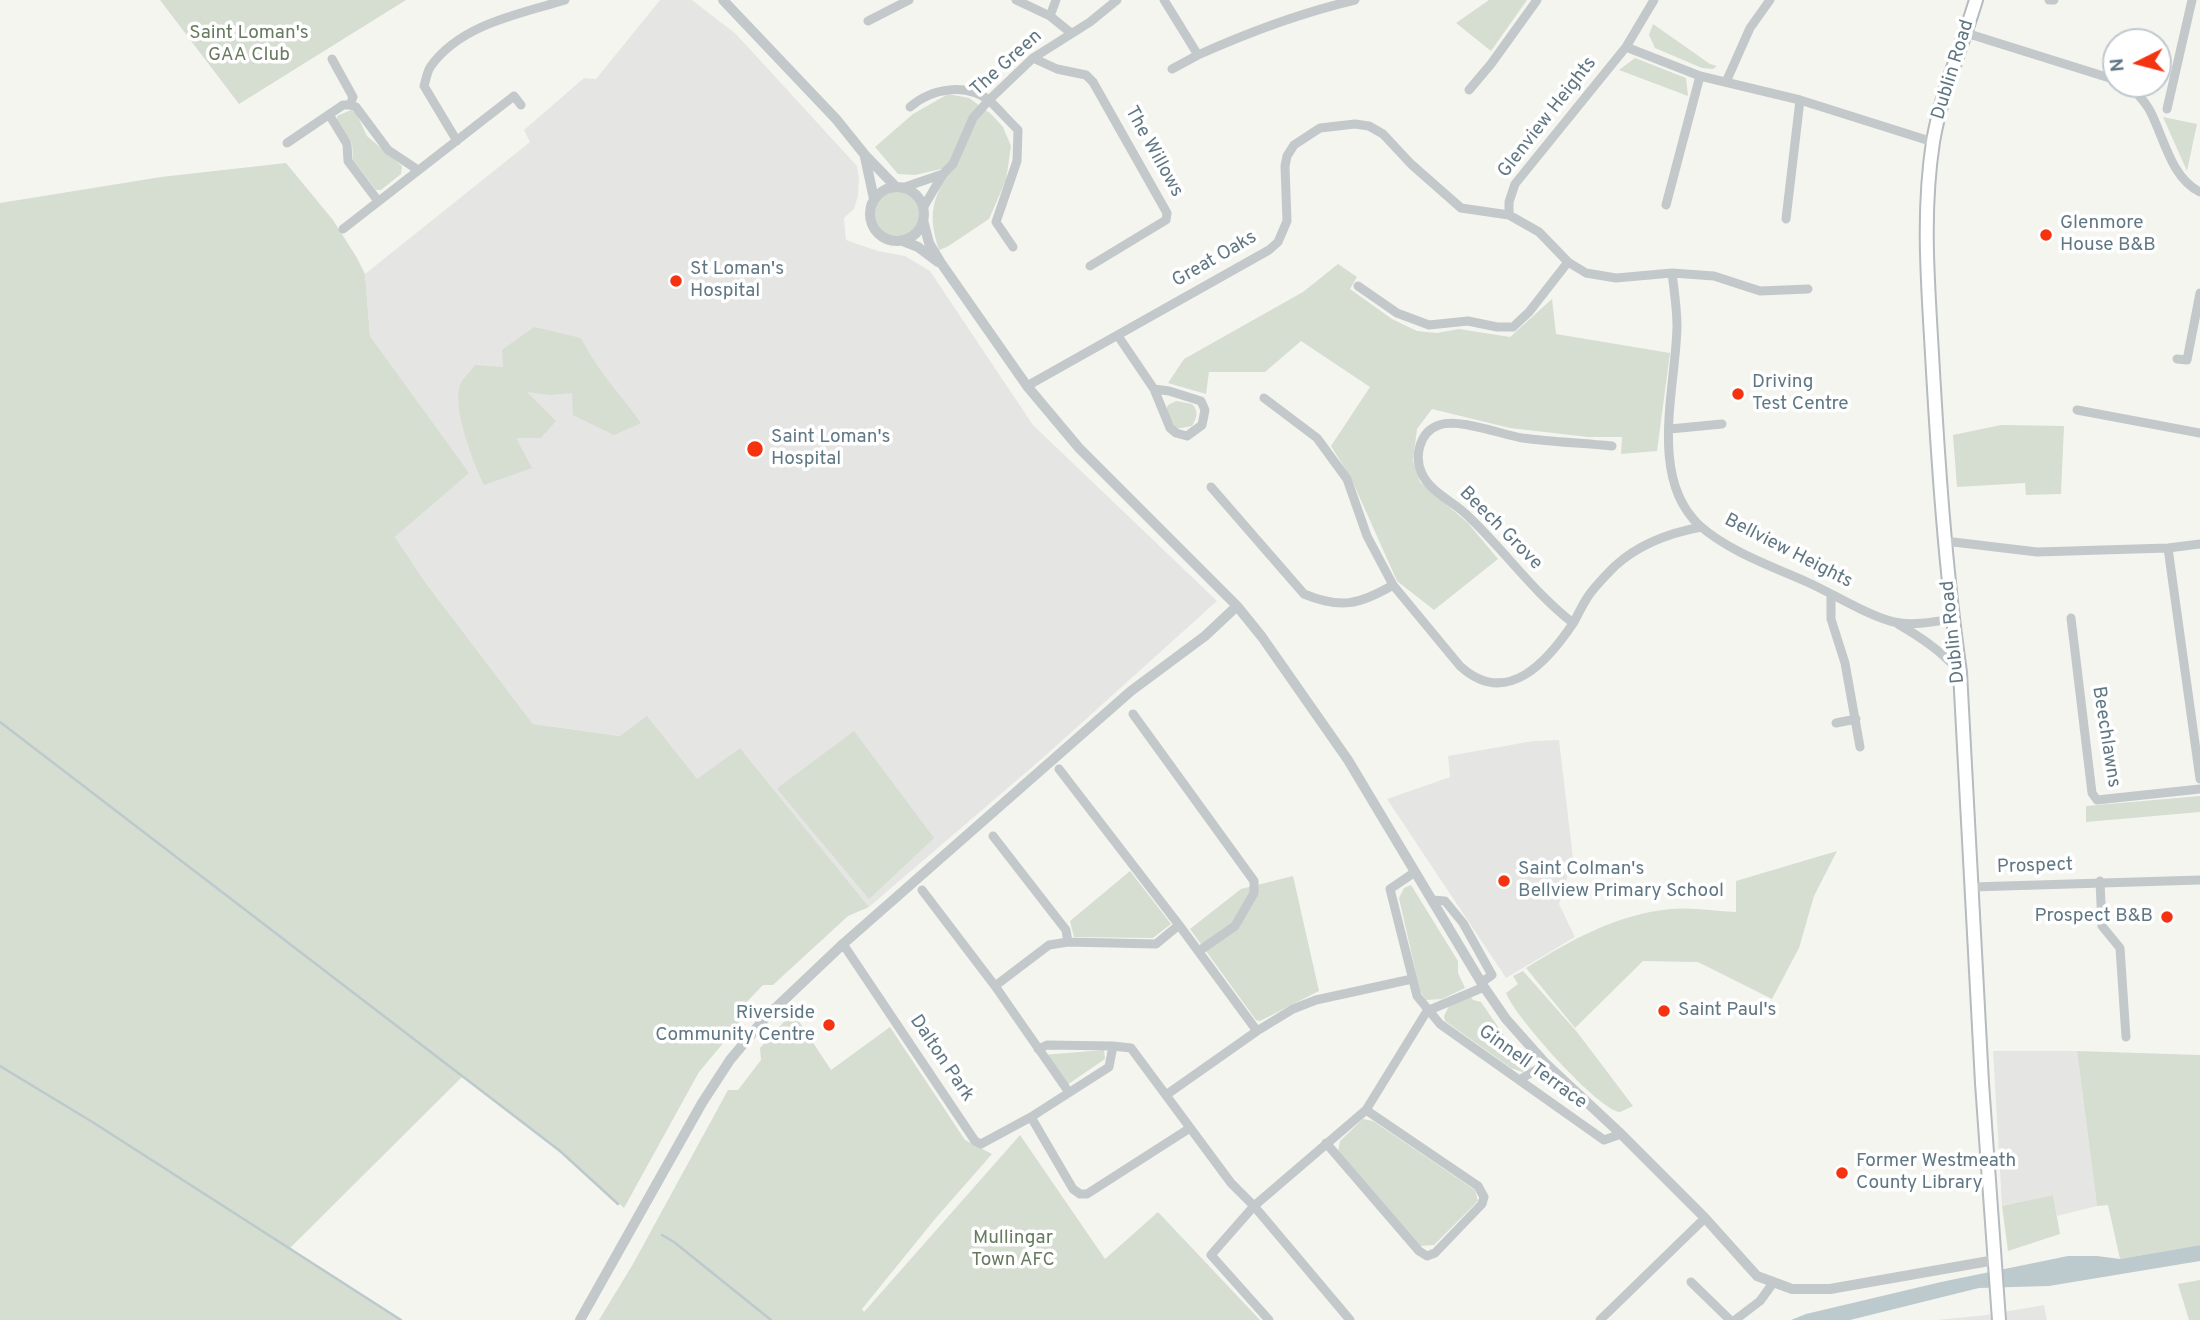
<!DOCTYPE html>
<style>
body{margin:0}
#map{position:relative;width:2200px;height:1320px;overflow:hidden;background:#f5f5f0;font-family:Overpass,sans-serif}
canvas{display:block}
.north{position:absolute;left:2102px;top:28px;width:70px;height:70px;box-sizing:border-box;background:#fff;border:2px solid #bfc9ce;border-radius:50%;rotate:264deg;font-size:19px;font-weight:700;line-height:28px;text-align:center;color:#607784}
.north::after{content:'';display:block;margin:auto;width:24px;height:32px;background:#f53310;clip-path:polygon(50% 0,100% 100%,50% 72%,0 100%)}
</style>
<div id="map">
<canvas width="2200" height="1320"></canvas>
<div class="north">N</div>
</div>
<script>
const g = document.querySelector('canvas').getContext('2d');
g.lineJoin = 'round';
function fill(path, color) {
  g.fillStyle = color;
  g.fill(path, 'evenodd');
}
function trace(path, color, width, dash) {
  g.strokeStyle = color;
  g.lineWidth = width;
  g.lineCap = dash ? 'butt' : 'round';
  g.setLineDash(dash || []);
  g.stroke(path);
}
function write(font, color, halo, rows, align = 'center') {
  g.font = font + ' Overpass,sans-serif';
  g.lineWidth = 7;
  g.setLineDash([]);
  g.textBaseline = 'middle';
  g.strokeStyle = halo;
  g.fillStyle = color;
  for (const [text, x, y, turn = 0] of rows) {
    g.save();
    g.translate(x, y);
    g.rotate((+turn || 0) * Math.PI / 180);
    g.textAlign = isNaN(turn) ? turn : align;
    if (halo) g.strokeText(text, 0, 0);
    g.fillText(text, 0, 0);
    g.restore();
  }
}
fill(new Path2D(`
 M660,0H692L736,34L857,166L859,179L858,196L854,209L844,218L846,240L878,251L905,256L930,271L1033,425L1217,601L1045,756L869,907L740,748L697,780L647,717L621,736L533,724L425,582L395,537L468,473L370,336L365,274L530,142L524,130L584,78L596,79Z
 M1559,740L1573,858L1559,904L1575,937L1506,978L1387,799L1450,777L1448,756L1533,741Z
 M1993,1051H2077L2097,1206L2057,1216L2053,1195L2002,1206Z
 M2044,1305L2047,1320H1936L1986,1315Z`), '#e5e6e4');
fill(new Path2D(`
 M160,0H406L239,104Z
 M1489,0H1527L1491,51L1456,23Z
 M1653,24L1710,64L1717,66L1713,69L1702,68L1655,48L1649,35Z
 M1635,58L1686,78L1688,96L1619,70Z
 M948,94L969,98L991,114L1003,127L1011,146L1006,180L989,219L947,247L939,250C927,212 933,202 950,167L915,175L898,174L875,147L913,114Z
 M351,110L356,113L367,136L402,166L401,174L381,190H376L353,160L352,143L337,122V116Z
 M2163,117L2197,124L2187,171Z
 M286,163L333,220L357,258L365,274L370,336L469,473L395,537L425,582L533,724L620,736L647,716L697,779L740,748L869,907L848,916L773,985H763L735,1014L740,1023L699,1072L624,1208L560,1151L463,1076L289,1249L401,1320H0V203L161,177Z
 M874 214a23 23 0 1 1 46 0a23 23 0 1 1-46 0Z
 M1338,264L1357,277L1350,289L1392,319L1417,331L1437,333L1459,329L1510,337L1552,299L1556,334L1670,353L1657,451L1621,454L1622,437H1588L1510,428L1432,409L1417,429L1413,461L1420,482L1468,523L1498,559L1434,610L1397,581L1351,478L1331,446L1370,387L1301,341L1265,372H1209L1206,394L1168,383L1184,359L1303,292Z
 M534,327L581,338C596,369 621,395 641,423L614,435L573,415L572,393L550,395L527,392L556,421L541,438H516L532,468L484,485C474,464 450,405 461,383C464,377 471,371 475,365L503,367L502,350Z
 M1176,401L1192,404C1199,412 1197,417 1192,426L1176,429L1166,410L1168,405Z
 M2001,425L2064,426L2061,494L2026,495L2025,483L1957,487L1953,435Z
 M854,731L934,838L869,899L778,790L779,787Z
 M2200,796V812L2086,822V806Z
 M1837,851L1814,896L1799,948L1772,999L1698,962L1643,961L1575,1028L1526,968C1571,940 1617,914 1671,909C1692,907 1715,911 1736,912V881Z
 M1130,871L1171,924L1153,938L1074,937L1070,921Z
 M1293,876L1319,991L1260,1021L1256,1020L1190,929L1241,889Z
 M1411,885L1458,961V973L1465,988L1442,999L1426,1000L1420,991L1399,898L1404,888Z
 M1523,971L1577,1032L1633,1106L1620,1112C1599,1111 1514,1016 1506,993L1518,984L1513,976Z
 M1471,997L1473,1000L1481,1002L1507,1040L1531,1067L1522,1072L1511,1068L1445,1021L1444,1016L1449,1006Z
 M793,1012L831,1070L890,1027L965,1140L992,1154L935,1219L862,1309L864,1312L1020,1135L1105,1259L1158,1212L1260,1320H599L633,1264L728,1090H738L761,1060L760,1048Z
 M1104,1050L1105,1059L1064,1087L1042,1055Z
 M2077,1051L2200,1055V1245L2120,1259L2108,1205L2097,1206Z
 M1363,1119L1373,1121L1475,1190L1478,1201L1434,1245L1419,1246L1338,1152L1340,1141Z
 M2053,1195L2060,1234L2008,1251L2002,1206Z
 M2200,1280V1320H2189L2178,1284Z`), '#d6ddd1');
fill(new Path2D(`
 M2200,1245V1261L2049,1286L1979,1288L1850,1320H1791L1806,1314L1941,1282L2068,1256H2097L2120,1259Z`), '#bccace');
trace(new Path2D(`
 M0,722L560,1151L618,1204
 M0,1066L94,1123L401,1320
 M662,1235L674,1242L771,1320`), '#bccace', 2.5);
const secondary = new Path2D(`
 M1976,0C1962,47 1941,93 1933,142C1922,213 1928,284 1932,354C1938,460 1945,567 1960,672L1982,1083L1999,1320`);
trace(secondary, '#b5bbbf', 16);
trace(new Path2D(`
 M1016,0L1050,16L1071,33
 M1164,0L1198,55C1249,32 1300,13 1355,0
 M2049,0H2054
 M1050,16L1056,0
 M868,21L909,0
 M1966,33L2116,80
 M1626,47L1700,76L1800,100L1933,142
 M1033,58L1057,69L1086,75L1093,82L1167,213L1166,220L1090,266
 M332,59L353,97L350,105L356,107L388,150L418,170
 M1172,69L1198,55
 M1726,82L1750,28L1770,0
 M2127,84C2135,91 2143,99 2149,109C2164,136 2170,177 2200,192
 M1469,90L1491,64L1537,0
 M910,107C932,88 967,82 991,102C1000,111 1009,121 1018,130L1017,161L996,222L1013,247
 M2167,109L2192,0
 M330,116L347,144L348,161L378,201
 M457,141L424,86C426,80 427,71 431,66C461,24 520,14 565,0
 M287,143L343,105H350
 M902,188L943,174
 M1666,205L1700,76
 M923,208L943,174L953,164L973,118L989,100L1033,58L1090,22L1117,0
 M1509,215V202L1515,184L1626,47L1654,0
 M1786,219L1800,100
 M343,229L514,96L521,105
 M1672,273L1714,276L1760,291L1808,289
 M1358,286L1397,313L1429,325L1468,321L1497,327H1513L1529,312L1568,262
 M1118,336L1154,389L1170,428L1176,433L1187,436L1202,425L1205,410L1201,401L1169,391L1154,389
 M2177,359L2187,360L2200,293
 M1027,386L1269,250L1278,242L1287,221L1285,166L1287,156L1294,145L1320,128L1355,124L1369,126L1383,134L1411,164L1461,208L1509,215L1539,232L1568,262L1586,273L1616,278L1672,273C1674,290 1677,308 1677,326C1676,387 1648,477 1699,525C1728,551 1771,566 1807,582C1832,593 1868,616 1894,622C1913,626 1933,622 1952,619
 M1264,398L1317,438L1347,479L1367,536L1393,585L1460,666C1507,709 1548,661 1574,622C1578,614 1582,606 1587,598C1594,587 1605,576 1615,566C1639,544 1669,533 1701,527
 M2077,410L2200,433
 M1670,429L1722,424
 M1211,487L1304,594C1340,609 1359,605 1393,585
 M1945,541L2037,552L2168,548L2200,544
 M2168,548L2200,779
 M1831,595V619L1845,663L1860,747
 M2071,618L2092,793L2097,800L2200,789
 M1573,623C1533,592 1505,551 1469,517C1455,502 1431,493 1422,474C1414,457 1419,432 1439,425C1459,418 1500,434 1522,438C1552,442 1582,443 1612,446
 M1898,624C1922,638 1941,651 1960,672
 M1133,714L1254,881V893L1235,926L1199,951
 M1836,723L1856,719
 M1059,769L1179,925
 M993,836L1066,930L1068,942
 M1415,872L1390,889L1417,996L1440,1024L1604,1140L1621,1134
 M2100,881L2102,926L2120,948L2126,1037
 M1972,887L2200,880
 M922,890L995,986L1068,1091
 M1432,900L1445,901L1463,923L1492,975L1482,982
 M843,944L975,1141L981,1144L1031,1117L1109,1067L1113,1046L1131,1048L1231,1183L1254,1206L1211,1255L1269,1320
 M995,986L1049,945L1068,942L1156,944L1179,925L1257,1031L1166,1095
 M1257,1031L1293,1009L1316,1000L1412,979
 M1038,1049L1047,1045L1113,1046
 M1519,1080L1546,1064
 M1031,1117L1073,1189L1080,1194H1087L1190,1128
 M1326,1143L1419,1251L1427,1256L1435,1253L1482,1204L1484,1197L1478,1186L1366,1110
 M1691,1282L1730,1320
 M1350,1320L1254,1206L1366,1110L1427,1011L1484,987
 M1600,1320L1705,1218
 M1735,1320L1760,1301L1773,1283`), '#c3c8ca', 9);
trace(new Path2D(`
 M723,0L836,119L865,155L896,187
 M865,157L874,199
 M870 214a27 27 0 1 1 54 0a27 27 0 1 1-54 0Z
 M923,220L929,243L941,263L1027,386L1079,448L1237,606L1262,637L1348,760L1484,987L1506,1019L1546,1064L1621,1134L1705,1218L1757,1276L1792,1289H1830L1995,1260
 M903,241L918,247L938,262
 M580,1320L702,1103L730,1060L765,1018L843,944L1057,756L1131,691L1205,636L1237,606`), '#c3c8ca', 10);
trace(secondary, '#fff', 12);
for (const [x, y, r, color] of [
 [2046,235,7,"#f53310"],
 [676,281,7,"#f53310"],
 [1738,394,7,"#f53310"],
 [755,449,9,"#f53310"],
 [1504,881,7,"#f53310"],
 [2167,917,7,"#f53310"],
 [1664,1011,7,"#f53310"],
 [829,1025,7,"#f53310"],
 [1842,1173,7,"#f53310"]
]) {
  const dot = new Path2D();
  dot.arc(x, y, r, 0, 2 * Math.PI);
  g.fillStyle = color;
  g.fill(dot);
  trace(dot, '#fff', 2.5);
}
write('19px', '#687b60', '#fff', [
 ["Saint Loman's",249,34],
 ["GAA Club",249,56],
 ["Mullingar",1013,1239],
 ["Town AFC",1013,1261]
]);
write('19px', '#607784', '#fff', [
 ["The Green",1007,64,-42],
 ["Dublin Road",1954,70,-73],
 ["Glenview Heights",1548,118,-52],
 ["The Willows",1153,152,61],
 ["Great Oaks",1215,260,-30],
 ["Beech Grove",1500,529,45],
 ["Bellview Heights",1788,552,27],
 ["Dublin Road",1954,632,-96],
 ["Beechlawns",2105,737,81],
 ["Prospect",2035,867,-2],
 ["Dalton Park",941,1059,56],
 ["Ginnell Terrace",1532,1068,36]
]);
write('19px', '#607784', '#fff', [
 ["Glenmore",2060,224],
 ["House B&B",2060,246],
 ["St Loman's",690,270],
 ["Hospital",690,292],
 ["Driving",1752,383],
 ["Test Centre",1752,405],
 ["Saint Loman's",771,438],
 ["Hospital",771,460],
 ["Saint Colman's",1518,870],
 ["Bellview Primary School",1518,892],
 ["Prospect B&B",2153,917,"right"],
 ["Saint Paul's",1678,1011],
 ["Riverside",815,1014,"right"],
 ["Community Centre",815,1036,"right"],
 ["Former Westmeath",1856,1162],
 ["County Library",1856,1184]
], 'left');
</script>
